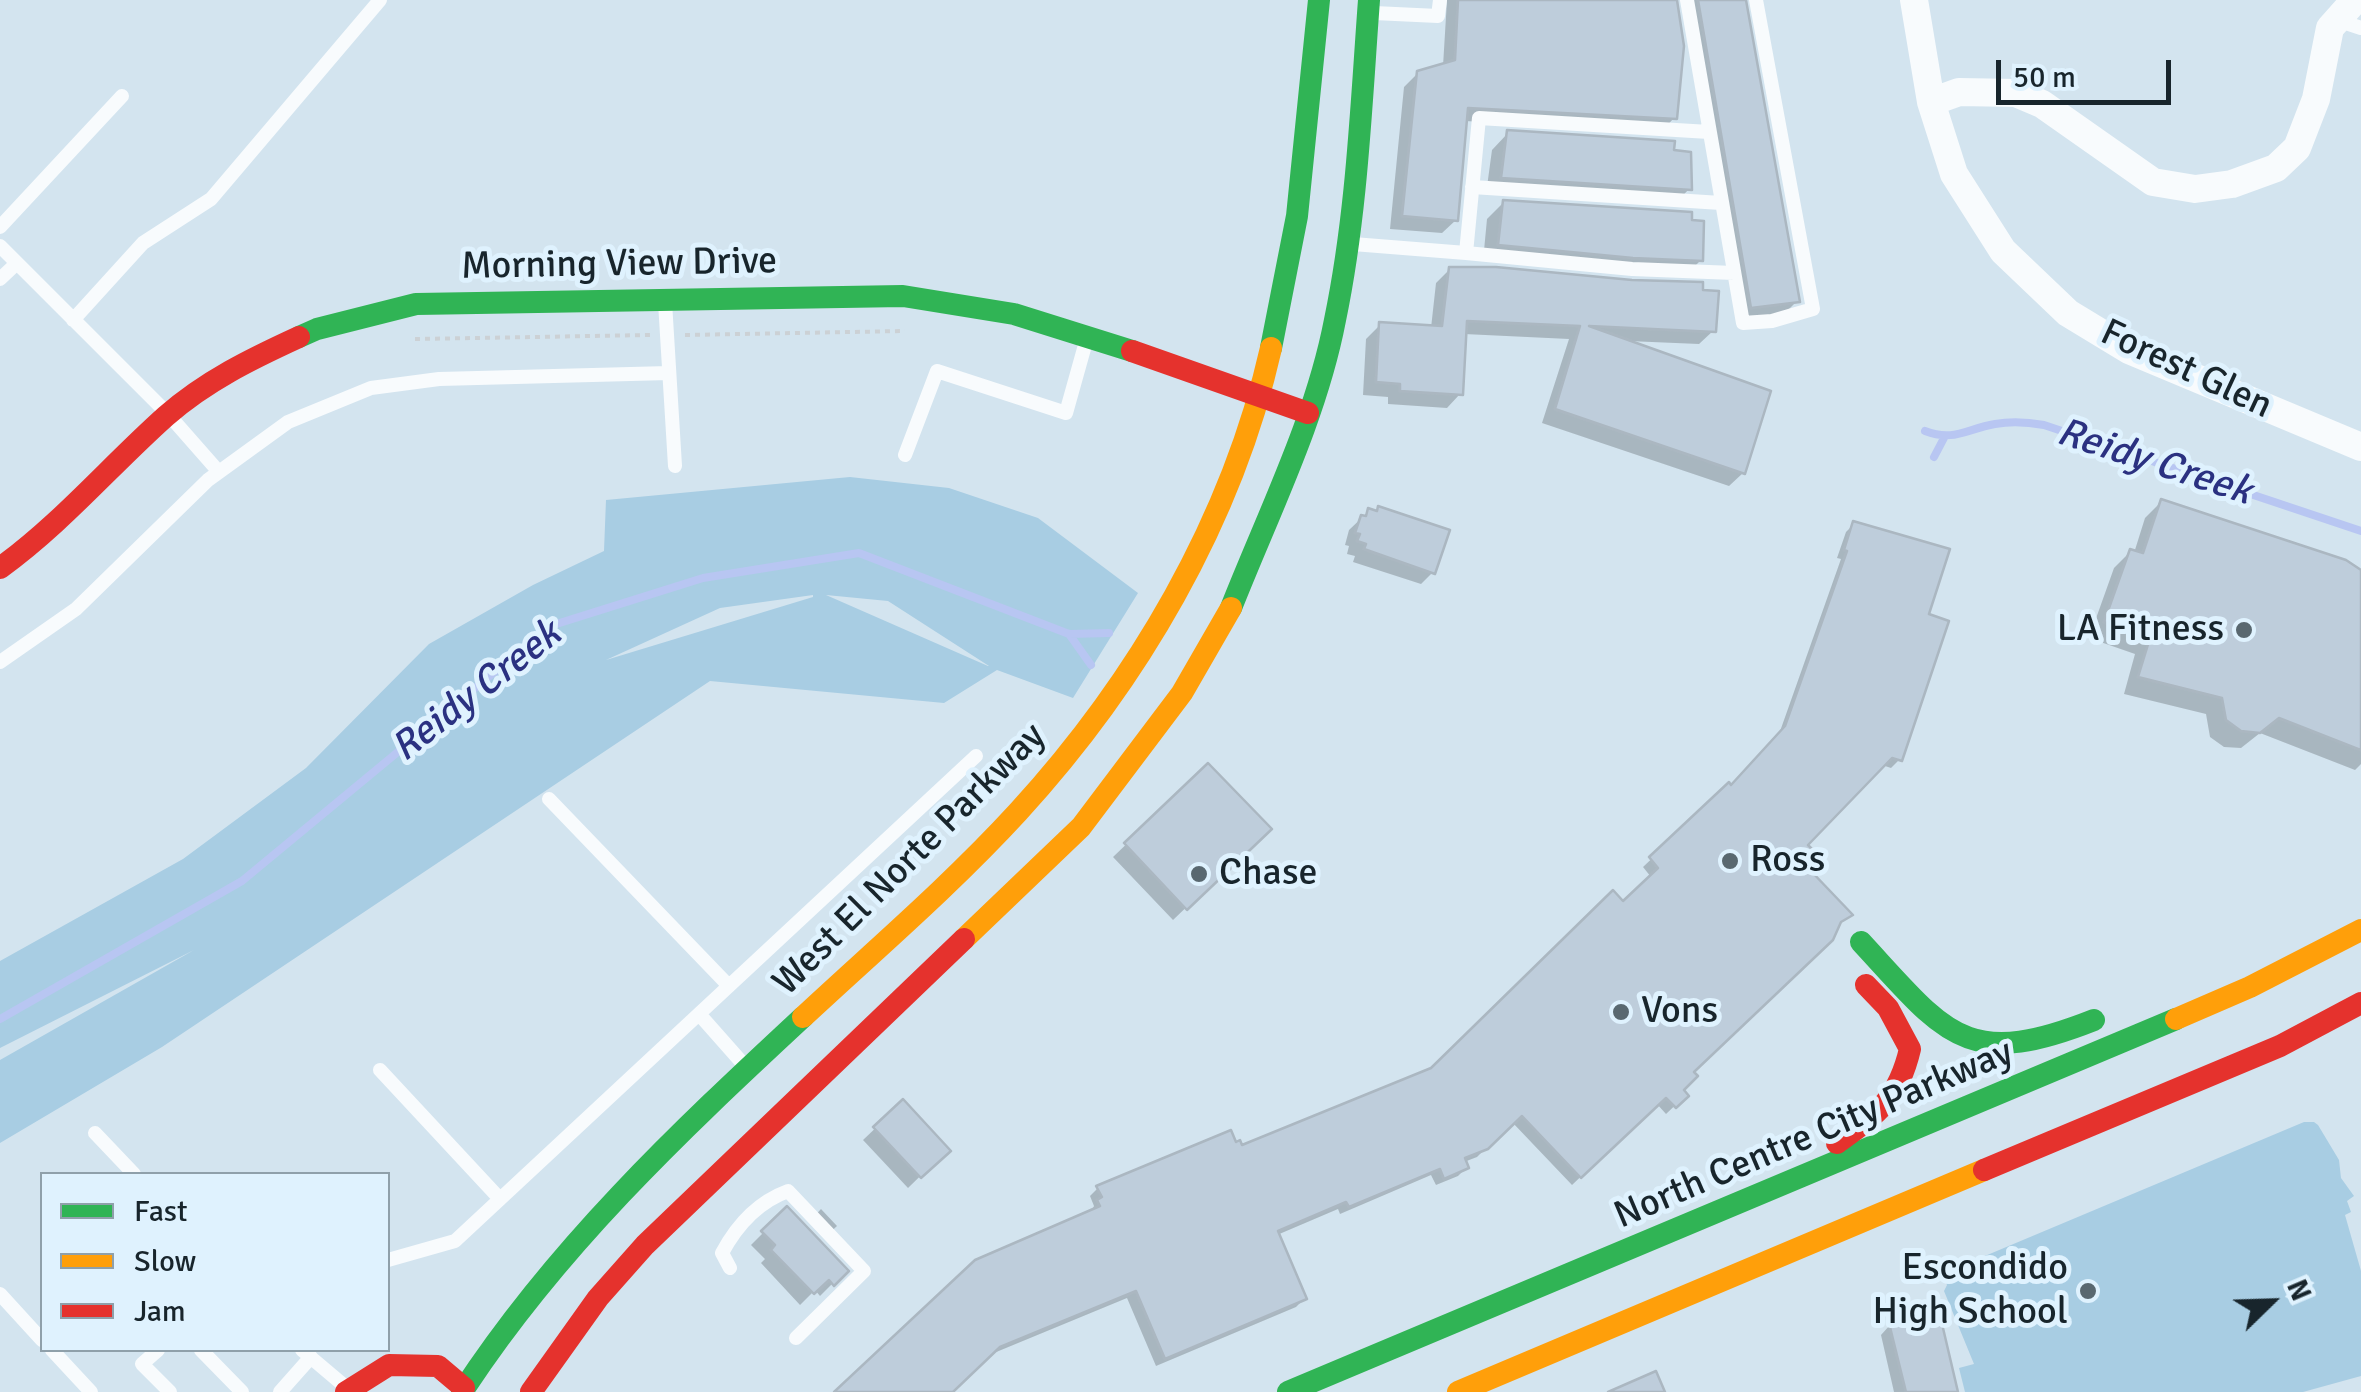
<!DOCTYPE html>
<style>
body{margin:0}
#map{position:relative;width:2361px;height:1392px;overflow:hidden;background:#d3e4ef;font-family:Signika,sans-serif}
canvas{display:block}
.legend{position:absolute;left:40px;top:1172px;width:350px;height:180px;box-sizing:border-box;background:#dff2fe;border:2px solid #8fa0aa;margin:0;padding:12px 18px;list-style:none;font-size:30px;color:#18252c}
.legend li{display:flex;align-items:center;gap:20px;height:50px}
.legend b{width:50px;border:2px solid #8fa0aa}
.north{position:absolute;left:2221px;top:1252px;width:100px;height:100px;-webkit-text-stroke:8px #dff2fe;paint-order:stroke;rotate:67deg;font-size:28px;font-weight:700;line-height:40px;text-align:center;color:#18252c}
.north::after{content:'';display:block;margin:auto;width:35px;height:45px;background:#18252c;clip-path:polygon(50% 0,100% 100%,50% 72%,0 100%)}
.scale{position:absolute;left:1996px;top:60px;width:175px;height:45px;box-sizing:border-box;border:5px solid #18252c;border-top:0;padding-left:12px;font-size:30px;line-height:35px;white-space:nowrap;color:#18252c;-webkit-text-stroke:8px #dff2fe;paint-order:stroke}
</style>
<div id="map">
<canvas width="2361" height="1392"></canvas>
<ul class="legend">
<li><b style="height:12px;background:#30b455"></b>Fast</li>
<li><b style="height:12px;background:#ff9f0a"></b>Slow</li>
<li><b style="height:12px;background:#e5322d"></b>Jam</li>
</ul>
<div class="north">N</div>
<div class="scale">50 m</div>
</div>
<script>
const g = document.querySelector('canvas').getContext('2d');
g.lineJoin = 'round';
function fill(path, color) {
  g.fillStyle = color;
  g.fill(path, 'evenodd');
}
function trace(path, color, width, dash) {
  g.strokeStyle = color;
  g.lineWidth = width;
  g.lineCap = dash ? 'butt' : 'round';
  g.setLineDash(dash || []);
  g.stroke(path);
}
function write(font, color, halo, rows, align = 'center') {
  g.font = font + ' Signika,sans-serif';
  g.lineWidth = 10;
  g.setLineDash([]);
  g.textBaseline = 'middle';
  g.strokeStyle = halo;
  g.fillStyle = color;
  for (const [text, x, y, turn = 0] of rows) {
    g.save();
    g.translate(x, y);
    g.rotate((+turn || 0) * Math.PI / 180);
    g.textAlign = isNaN(turn) ? turn : align;
    if (halo) g.strokeText(text, 0, 0);
    g.fillText(text, 0, 0);
    g.restore();
  }
}
fill(new Path2D(`
 M850,477L949,488L1038,518L1138,593L1073,698L997,670L944,703L710,681L162,1047L0,1143V1060L194,950L0,1048V961L183,859L306,768L429,644L533,585L604,551L606,500ZM813,595V597L606,660L720,608ZM826,595L888,601L989,666H988Z
 M2304,1122H2314L2318,1125L2339,1160L2341,1178L2354,1196L2347,1201L2351,1212L2345,1215L2361,1271V1376L2303,1392H1965L1959,1368L1974,1364L1944,1291L1947,1285L1942,1274Z`), '#a8cde3');
fill(new Path2D(`
 M1447,0H1676L1674,118L1661,132L1465,121L1456,220L1442,233L1390,229L1404,87L1418,73L1443,66Z
 M1682,0H1744L1797,301L1783,315L1738,320Z
 M1508,133L1671,152L1689,189L1673,206L1486,194L1492,150Z
 M1504,202L1701,260L1684,277L1483,261L1487,219Z
 M1450,269L1713,331L1699,344L1628,341L1743,473L1729,486L1542,423L1569,339L1464,334L1460,394L1447,408L1388,404V397L1363,395L1366,339L1380,325L1431,328L1436,283Z
 M2161,502L2361,573V764L2355,770L2260,733L2241,748L2224,747L2210,737L2206,714L2124,694L2135,654L2089,638L2114,568L2131,551L2134,553L2145,518Z
 M1379,509L1433,572L1421,584L1353,562L1355,556L1347,554L1349,546L1345,545L1349,530L1369,511L1375,513Z
 M1854,524L1925,615L1899,760L1891,768L1882,765L1805,845L1806,870L1849,915L1691,1072L1681,1090L1685,1096L1666,1114L1657,1104L1572,1185L1512,1122L1477,1157L1464,1162L1466,1168L1458,1176L1436,1185L1431,1175L1340,1214L1338,1209L1277,1235L1304,1299L1296,1307L1156,1366L1127,1298L989,1355L950,1392H835L1091,1212L1094,1206L1090,1196L1098,1188L1234,1145L1241,1148L1432,1070L1622,905L1651,877L1643,867L1728,786L1730,789L1778,737L1841,559L1837,558L1846,532Z
 M1208,766L1268,829L1173,920L1113,857Z
 M903,1102L947,1150L908,1188L863,1140Z
 M787,1209L845,1271L820,1296L815,1290L800,1305L761,1263L765,1259L751,1245Z
 M821,1209L837,1226L824,1238L809,1222Z
 M1890,1325L1956,1392H1894L1881,1335Z`), '#0003');
trace(new Path2D(`
 M1925,431C1954,442 1966,429 1995,424C2012,421 2027,422 2044,425L2361,531
 M1934,457L1944,438
 M1069,634L1091,665
 M0,1019L242,881L550,626L703,578L859,553L1069,634L1109,633`), '#b8c6f2', 8);
const building = new Path2D(`
 M1458,0H1677L1684,46L1677,119L1468,108L1458,221L1402,216L1417,71L1455,60Z
 M1698,0H1746L1800,302L1751,308Z
 M1507,130L1675,141L1674,150L1691,152L1692,190L1501,178Z
 M1503,200L1692,212V220L1704,221L1703,261L1633,258L1498,245Z
 M1449,267H1496L1632,280L1703,282V290L1719,291L1716,332L1589,326L1771,391L1745,474L1555,409L1580,326L1467,321L1463,395L1400,391V384L1376,382L1379,322L1442,326Z
 M2161,499L2346,560L2361,570V750L2279,718L2260,733L2241,731L2226,720L2222,698L2138,677L2150,638L2104,622L2130,549L2143,553Z
 M1378,506L1450,530L1435,574L1364,549L1366,544L1357,541L1360,534L1355,533L1361,515L1366,516L1368,508L1377,511Z
 M1853,521L1950,549L1929,614L1949,621L1902,761L1892,758L1808,845L1821,858L1810,870L1853,915L1841,922L1833,940L1694,1072L1698,1076L1684,1090L1689,1096L1676,1108L1666,1098L1581,1178L1522,1116L1488,1149L1465,1158L1469,1168L1444,1179L1440,1169L1349,1207L1346,1202L1278,1231L1307,1299L1165,1359L1136,1291L1000,1347L953,1392H834L975,1260L1100,1206L1097,1200L1102,1197L1096,1186L1231,1130L1236,1142L1240,1140L1242,1145L1431,1068L1613,890L1623,901L1658,868L1649,857L1729,782L1731,785L1785,726L1847,551L1844,550Z
 M1208,763L1272,829L1187,910L1124,843Z
 M903,1099L951,1151L921,1178L873,1127Z
 M787,1206L849,1271L834,1286L829,1280L814,1294L771,1250L775,1245L761,1231Z
 M1939,1311L1958,1392H1906L1889,1323Z
 M1656,1371L1665,1392H1608Z`);
fill(building, '#becddb');
trace(building, '#abb7c1', 2.5);
trace(new Path2D(`
 M685,335L905,331
 M415,339L651,335`), '#ccd1d5', 4, [5, 5]);
trace(new Path2D(`
 M1687,0L1743,323L1772,321L1813,309L1756,0
 M1374,13L1438,16L1440,0
 M2337,20L2361,28
 M1472,187L1721,203
 M0,227L122,96
 M1353,244L1466,253L1479,118L1709,132
 M0,246L168,414L219,472
 M1466,253L1632,269L1734,273
 M0,279L17,263
 M665,302L675,466
 M73,320L143,243L211,199L380,0
 M905,455L937,371L1066,413L1087,338
 M0,662L76,609L208,480L288,422L371,388L439,379L669,373
 M549,799L729,986
 M699,1014L745,1066
 M380,1070L500,1199
 M95,1133L134,1174
 M388,1260L455,1241L976,756
 M730,1268L722,1253C737,1225 758,1202 788,1191L864,1271L796,1338
 M0,1294L42,1340
 M52,1350L91,1392
 M158,1350L142,1364L170,1392
 M201,1350L242,1392
 M302,1350L347,1388
 M280,1392L311,1357`), '#f8fbfd', 14);
trace(new Path2D(`
 M1914,0L1931,102L1954,174L2003,251L2068,313L2129,350L2361,447
 M1931,102L1959,92L2016,93L2042,104L2153,182L2195,189L2232,184L2276,168L2297,148L2316,99L2330,28L2355,0`), '#f8fbfd', 28);
trace(new Path2D(`
 M299,337L317,329L416,304L903,296L1014,314L1132,351
 M1271,348L1297,216L1319,0
 M1231,608C1268,514 1316,419 1335,320C1357,214 1361,107 1369,0
 M1861,942C1946,1034 1965,1071 2094,1020
 M462,1392C556,1248 678,1133 803,1017
 M1288,1392L2176,1019`), '#30b455', 22);
trace(new Path2D(`
 M964,939L1081,827L1182,693L1231,608
 M803,1017C875,950 951,885 1018,812C1137,682 1232,521 1271,348
 M2176,1019L2250,987L2361,930
 M1458,1392L1984,1170`), '#ff9f0a', 22);
trace(new Path2D(`
 M1132,351L1308,413
 M0,568C61,524 110,466 166,416C206,381 251,359 299,337
 M1837,1143C1877,1114 1898,1100 1910,1049L1888,1008L1866,985
 M1984,1170L2280,1046L2361,1003
 M346,1392L389,1365L438,1366L464,1388
 M531,1392L598,1298L645,1245L964,939`), '#e5322d', 22);
for (const [x, y, r, color] of [
 [2244,630,10,"#596870"],
 [1730,861,10,"#596870"],
 [1199,874,10,"#596870"],
 [1621,1012,10,"#596870"],
 [2088,1291,10,"#596870"]
]) {
  const dot = new Path2D();
  dot.arc(x, y, r, 0, 2 * Math.PI);
  g.fillStyle = color;
  g.fill(dot);
  trace(dot, '#dff2fe', 4);
}
write('38px', '#18252c', '#dff2fe', [
 ["Morning View Drive",619,265,-1],
 ["Forest Glen",2186,370,25],
 ["West El Norte Parkway",910,860,-45],
 ["North Centre City Parkway",1814,1135,-23]
]);
write('38px', '#18252c', '#dff2fe', [
 ["LA Fitness",2224,630,"right"],
 ["Ross",1750,861],
 ["Chase",1219,874],
 ["Vons",1641,1012],
 ["Escondido",2068,1269,"right"],
 ["High School",2068,1313,"right"]
], 'left');
write('italic 40px', '#2b3181', '#dff2fe', [
 ["Reidy Creek",2154,463,18],
 ["Reidy Creek",477,692,-38]
]);
</script>
